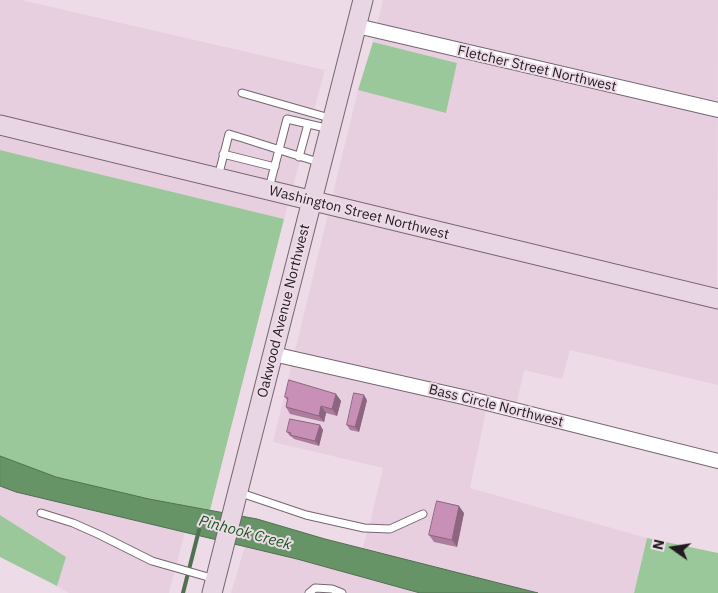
<!DOCTYPE html>
<style>
body{margin:0}
#map{position:relative;width:718px;height:593px;overflow:hidden;background:#eddbe7;font-family:"IBM Plex Sans",sans-serif}
canvas{display:block}
.north{position:absolute;left:648px;top:523px;width:50px;height:50px;-webkit-text-stroke:4px #eddbe7;paint-order:stroke;rotate:283deg;font-size:14px;font-weight:700;line-height:20px;text-align:center;color:#211a1f}
.north::after{content:'';display:block;margin:auto;width:18px;height:22px;background:#211a1f;clip-path:polygon(50% 0,100% 100%,50% 72%,0 100%)}
</style>
<div id="map">
<canvas width="718" height="593"></canvas>
<div class="north">N</div>
</div>
<script>
const g = document.querySelector('canvas').getContext('2d');
g.lineJoin = 'round';
function fill(path, color) {
  g.fillStyle = color;
  g.fill(path, 'evenodd');
}
function trace(path, color, width, dash) {
  g.strokeStyle = color;
  g.lineWidth = width;
  g.lineCap = dash ? 'butt' : 'round';
  g.setLineDash(dash || []);
  g.stroke(path);
}
function write(font, color, halo, rows, align = 'center') {
  g.font = font + ' "IBM Plex Sans",sans-serif';
  g.lineWidth = 4;
  g.setLineDash([]);
  g.textBaseline = 'middle';
  g.strokeStyle = halo;
  g.fillStyle = color;
  for (const [text, x, y, turn = 0] of rows) {
    g.save();
    g.translate(x, y);
    g.rotate((+turn || 0) * Math.PI / 180);
    g.textAlign = isNaN(turn) ? turn : align;
    if (halo) g.strokeText(text, 0, 0);
    g.fillText(text, 0, 0);
    g.restore();
  }
}
fill(new Path2D(`
 M0,0H21L325,70L284,219L0,150Z
 M383,0H718L717,284L718,285V385L570,350L562,379L524,370L515,411L487,406L470,488L647,538L634,593H538L362,549L369,527L383,468L273,442L358,90L446,113L457,63L373,42Z
 M0,486L16,492L185,532L169,593H69L57,586L65,557L0,515Z
 M245,546L297,559L420,593H231Z`), '#e8cfe0');
fill(new Path2D(`
 M373,42L457,63L446,113L358,90Z
 M0,150L284,219L210,510L149,499L56,477L0,456Z
 M0,515L66,557L57,586L0,557Z
 M647,538L718,553V593H634Z`), '#9bc89b');
const water = new Path2D(`
 M0,456L56,477L149,499L257,519L325,539L538,593H420L297,559L16,492L0,486Z`);
fill(water, '#669466');
trace(water, '#516f51', 1);
trace(new Path2D(`
 M183,593L199,530`), '#516f51', 4);
const lane = new Path2D(`
 M242,93L333,119
 M223,154L275,167
 M299,157L308,124
 M218,177L229,134C260,143 290,154 322,163
 M269,188L287,119L330,129
 M238,492L306,515L364,528L390,529L423,514
 M41,513L73,523L100,535L152,561L215,579
 M309,593L315,588L332,589L342,593`);
const street = new Path2D(`
 M357,26L718,110
 M273,354L463,397L718,461`);
const secondary = new Path2D(`
 M0,125L718,299
 M212,593L363,0`);
trace(lane, '#756670', 9);
trace(street, '#756670', 16);
trace(secondary, '#756670', 21);
trace(lane, '#fff', 7);
trace(street, '#fff', 14);
trace(secondary, '#e9d6e4', 19);
fill(new Path2D(`
 M336,394L341,401L337,416L326,413L324,422L290,414L286,407L287,400L285,397Z
 M367,400L359,432L350,430L347,425Z
 M320,425L323,430L319,446L294,439L292,437L290,436L287,432Z
 M464,513L457,547L434,542L429,535Z`), '#ac7c9d');
fill(new Path2D(`
 M336,394L341,401L337,416L332,409Z
 M364,395L367,400L359,432L355,427Z
 M321,406L326,413L324,422L319,416Z
 M320,425L323,430L319,446L315,441Z
 M459,506L464,513L457,547L452,540Z`), '#8c6580');
const building = new Path2D(`
 M289,380L336,394L332,409L321,406L319,416L286,407L288,398L285,397Z
 M354,393L364,395L355,427L347,425Z
 M290,419L320,425L315,441L290,435L291,433L287,432Z
 M437,501L459,506L452,540L429,535Z`);
fill(building, '#c890b7');
trace(building, '#8c6580', 1);
write('14px', '#211a1f', '#eddbe7', [
 ["Fletcher Street Northwest",537,69,13],
 ["Washington Street Northwest",359,213,14],
 ["Oakwood Avenue Northwest",284,311,-76],
 ["Bass Circle Northwest",496,406,14]
]);
write('italic 15px', '#16591c', '#eddbe7', [
 ["Pinhook Creek",245,533,15]
]);
</script>
